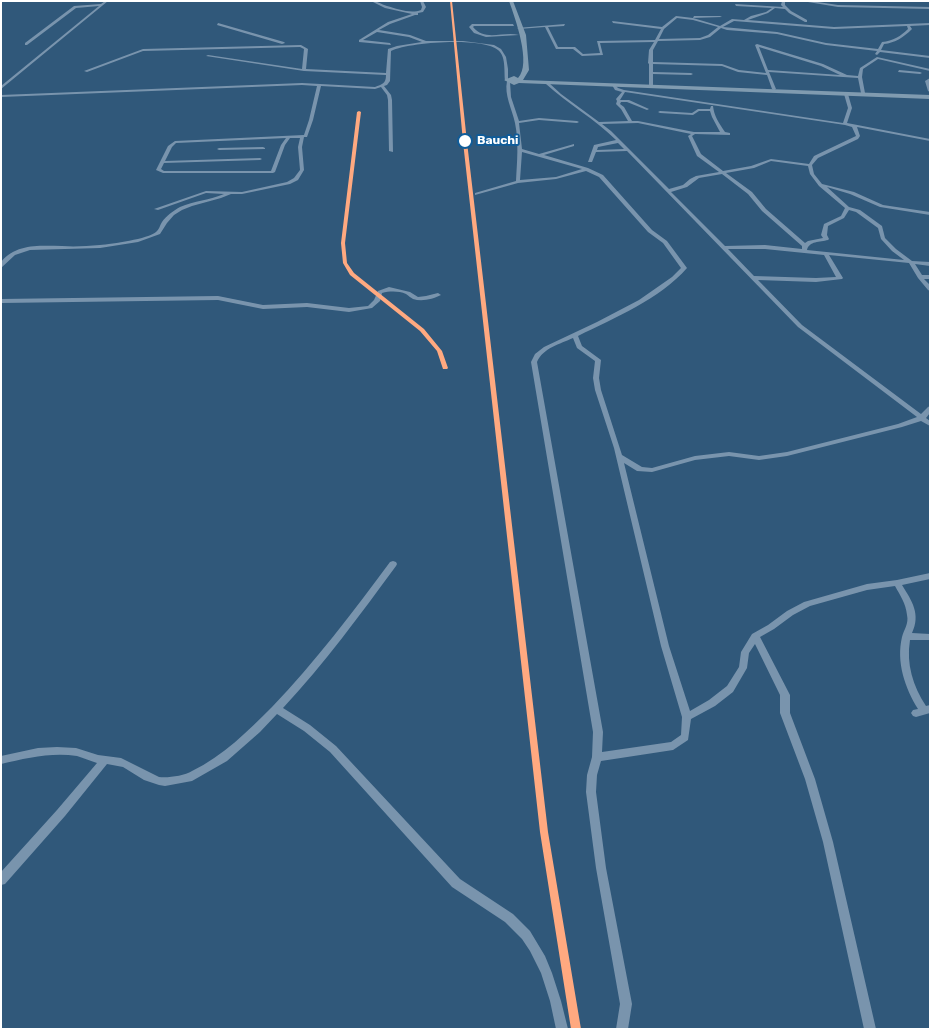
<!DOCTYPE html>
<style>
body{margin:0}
#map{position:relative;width:931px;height:1030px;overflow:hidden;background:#30587a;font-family:Rubik,sans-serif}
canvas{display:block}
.frame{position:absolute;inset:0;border:2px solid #fff;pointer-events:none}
</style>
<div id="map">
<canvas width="931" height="1030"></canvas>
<div class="frame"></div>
</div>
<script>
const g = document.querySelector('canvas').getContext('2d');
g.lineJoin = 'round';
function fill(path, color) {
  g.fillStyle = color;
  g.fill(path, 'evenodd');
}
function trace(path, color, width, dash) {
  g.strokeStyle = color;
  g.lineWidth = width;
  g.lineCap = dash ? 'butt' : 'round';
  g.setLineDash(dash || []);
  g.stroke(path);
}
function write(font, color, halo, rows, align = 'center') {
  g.font = font + ' Rubik,sans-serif';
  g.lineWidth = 4;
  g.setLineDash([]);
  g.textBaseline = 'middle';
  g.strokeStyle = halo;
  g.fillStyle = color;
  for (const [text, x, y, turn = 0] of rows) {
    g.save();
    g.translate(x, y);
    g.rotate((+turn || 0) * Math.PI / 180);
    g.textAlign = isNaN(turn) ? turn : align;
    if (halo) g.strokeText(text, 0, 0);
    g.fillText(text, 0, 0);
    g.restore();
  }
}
fill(new Path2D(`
 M105,1H108L1,89V86L99,6L76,8L27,45H25V43L74,6L101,4Z
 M371,1C377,1 381,4 387,6C397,9 411,14 421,10L422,7L420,1H423L426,7L423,12L418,13V15H415L390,24L379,30L410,35L426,41H463L494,45L501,49L506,57L508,69V81L510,82L511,97L519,121L539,118L577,121L579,122L577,123L539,120L519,123L522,149L539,154L574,144V146L544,155L588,168L603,175L652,230L667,241L687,268C660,299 614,318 578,336L582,346L601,360L599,378L601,390L622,455L642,467L652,468L695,456L729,452L759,456L787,452L898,424L917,417L798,327L627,151L596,152L592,162H588L594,145L616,140C595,119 568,104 546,84V82H548L561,94L599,122L628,121L621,109L616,104L617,101L616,99L622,92L615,90L612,85L614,84L618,88L624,90L843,123L848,108L844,94L846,93L848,94L852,108L847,123L930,139V141L857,127L860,136L858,139L818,158L812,165L814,174L822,184L854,192L883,205L930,212V215L880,207L850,194L827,187L849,207L860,210L882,226L885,238L896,249L912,261L930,262V266L915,264L922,275H930V279H924L930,285V291L928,290L918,278L909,263L829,255L843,278L842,279L816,282L758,280L802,325L921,414L928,407L930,406V413L926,418L930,421V426L921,421L902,427L787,456L759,460L729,456L695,460L652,472L637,471L624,463L669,646L690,711L709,700L727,686L739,667L741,652L752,634L768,625L787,611L804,602L867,584L897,580L930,573V579L902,585C912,601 921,614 912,633L930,634V640H910C906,664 913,686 926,706L930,705V713L916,717L913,716L911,713L913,710L918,709C905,688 896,662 902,637C904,629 909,624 907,615C906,604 900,595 895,586L867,590L810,606L793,615L774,629L760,637L790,695V713L815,779L833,842L876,1029H864L823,842L805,779L780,713V695L755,644L749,653L747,668L733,692L715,706L691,719L688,740L673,750L601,761L597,775L596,792L606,868L632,1004L628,1029H616L620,1004L596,868L586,792L587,775L592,757L593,732L531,362L535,354L544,347L597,322L639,300L672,277L681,268L663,243L648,232L599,177L586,171L556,179L518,183L475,195V193L516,181C517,162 519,142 515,123C512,109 504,95 507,81L505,80C504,71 506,56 498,50C482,37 410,42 391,51L390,81L387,85L384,86L391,95L392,100L393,152L389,151L388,100L387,95L381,87L375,89L321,86L313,120L307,137H304L302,147L304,170L298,180L290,184L242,194H231L221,198L192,206L182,210L174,215L167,223L160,234L138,242L100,248L30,250L15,255L1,268V262C17,243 40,246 62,246C75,247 87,246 100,245C112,244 148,239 156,232C159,230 160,225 162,222C166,216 173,211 180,207C194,201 210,200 224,194L206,193L158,210L154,209L206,191L242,192L287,182L294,178L300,170L298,147L300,138H290L285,145L275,172L273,173H163L156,170L168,146L175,141L304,135L309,120L317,86L302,85L1,97V95L302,83L375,87C382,84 386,84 386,75L304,71L206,56L208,55L302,69L304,49L300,47L143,51L87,72L84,71L143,49L301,45L308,49L306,69L386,73L388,49L397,46L422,42L409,37L377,32L363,40L390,43L391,45L359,42V40L388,22L412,14L385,8ZM625,92L845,125L852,127L856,136L814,156L809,164L771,159L751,166L723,171L701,154L692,136L695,134L730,135V133L725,132C719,123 714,116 713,106H711L710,109H698L692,113L660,111L658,112L660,113L693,115L699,111H710L712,117L720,132H694L638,121H632L624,107L620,104L621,102H627L647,110L649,109L629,100H620ZM638,123L691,134L688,136L697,156L719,172L696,176L690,179L683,185L669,189L611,131L602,124ZM286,138L281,145L271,171H164L161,169L164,163L260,160L262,159L260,158L165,161L172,147L176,143ZM618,143L624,149L597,150L598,147ZM522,152L582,169L556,177L520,180ZM771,161L808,166L810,174L819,186L845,208L841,216L824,224L821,235L823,238L808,241L805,243L766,209L752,192L726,173L754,168ZM722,174L748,194L762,211L802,246V249L765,245L725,246L671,192L687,187L699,178ZM849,210L856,212L878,228L881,239L892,251L904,260L807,250C809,241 820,242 828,240L829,239L827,235L828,226L844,218ZM728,249H765L824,255L836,277L816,278L754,276ZM573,338L577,348L595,361L593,378L595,390L614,448L661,646L682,717L681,735L671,742L602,752L603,732L537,362C543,348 560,344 573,338Z
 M615,1H632L631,2Z
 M782,1H785V5L791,11L807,20V22H805L789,13L785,9L775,8L768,13L748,20L834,27L930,23V25L910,26L912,29C904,37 895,43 884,44L881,50L930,56V58L880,52L877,55L875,54L877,51L826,45L777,34L727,30L721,28L710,37L700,40L658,41L653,50V62L722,64L739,70L766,73L755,45L757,44L823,64L847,75L858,76L860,68L877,57L930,69V71L878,59L863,69L862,77L865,93L863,94L861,93L858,78L769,72L776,89L774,90L772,89L767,75L738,72L722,66L653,64V72L691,73L693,74L691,75L653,74V85L651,86L649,85V64L648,63L649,50L654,42L600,43L603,55L582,56L573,49H556L545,27L519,29L517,28L565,24L564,26L548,27L558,47H575L583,54L600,53L597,41L655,40L661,29L613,23L612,21L662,27L676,16L693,18L720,26L732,19L744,20L751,16L766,12L772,8L736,6L735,4L783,7L781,5ZM677,18L693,20L718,27L708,35L700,38L659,39L664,29ZM734,21L834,29L907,26L908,29C901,36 893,41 882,42L878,49L826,43L777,32L723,27ZM759,47L821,66L840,75L768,70Z
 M802,1H811L838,5L930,7V9L838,7Z
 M694,16H720L722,17L693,18Z
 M218,23L284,42L285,43L282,44L217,25Z
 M472,24H513L514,26H474L473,27C485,42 503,31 519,35L486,37L474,33L469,27Z
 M899,70L920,72L922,73L920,74L898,72Z
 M930,78V92L928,91L925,81Z
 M263,147L265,148V149L219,150L217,149L219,148Z
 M389,287L410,292L418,297L426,296L438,293L441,295C433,299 422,302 413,299C411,298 409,296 406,294C399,291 390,291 382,293L380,301L372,308L349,312L307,307L263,309L218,300L1,303V299L218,296L263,305L307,303L349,308L368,306L374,300L378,291Z
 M393,561L396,562L397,564L396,566C360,615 324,664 283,708L310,725L336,746L460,879L513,914L530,931L545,956L552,973L561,1001L568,1029H556L550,1001L541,973L530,951L522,939L505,922L452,887L330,752L304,731L277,714L260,732L227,761L192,781L165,786L159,785L144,780L123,767L107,764L65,816L5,884L1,885V872L57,810L97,763C90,761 84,758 77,756C52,752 26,758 1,764V756L38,748L57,747L76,748L98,755L121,758L159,777C168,778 184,776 192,771C223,756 248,731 272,707C315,662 353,612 390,562Z`), '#7994ad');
fill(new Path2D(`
 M509,1H513L526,35L529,70L523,80L930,95V99L519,83L514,85L504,80L514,76L518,78C532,64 515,18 509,1Z`), '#809bb0');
fill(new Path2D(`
 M450,1H452L467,142L548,832L581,1029H571L540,832L463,142Z
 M359,111L361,112L345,243L347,263L354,273L424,329L442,351L448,368L447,369H443L437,351L420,331L350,275L343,263L341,243L357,112Z`), '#ffa980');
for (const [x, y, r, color] of [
 [465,141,7,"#fff"]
]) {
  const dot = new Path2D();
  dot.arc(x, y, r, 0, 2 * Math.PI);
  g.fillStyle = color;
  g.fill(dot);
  trace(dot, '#105c99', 2);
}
write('bold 12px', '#fff', '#105c99', [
 ["Bauchi",477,141]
], 'left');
</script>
